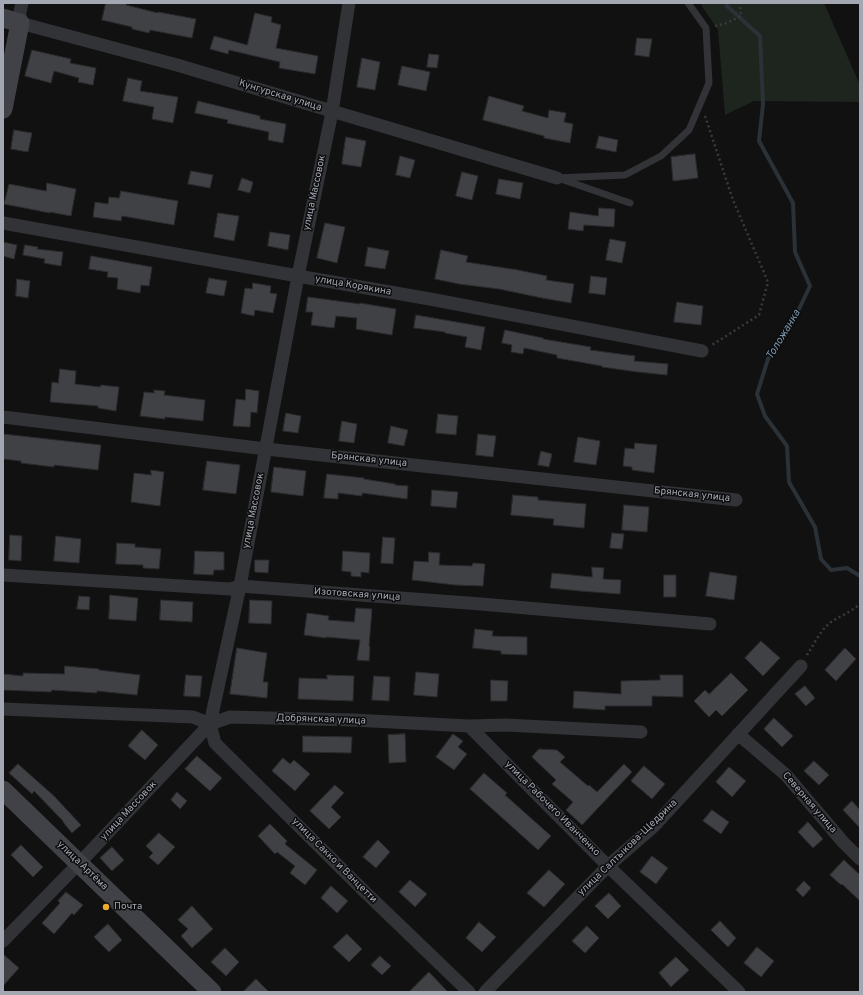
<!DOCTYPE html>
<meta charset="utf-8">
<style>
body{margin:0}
#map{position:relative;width:863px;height:995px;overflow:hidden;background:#111112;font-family:Overpass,sans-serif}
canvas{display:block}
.frame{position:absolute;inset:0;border:4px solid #a2a7b2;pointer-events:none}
</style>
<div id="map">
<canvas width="863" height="995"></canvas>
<div class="frame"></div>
</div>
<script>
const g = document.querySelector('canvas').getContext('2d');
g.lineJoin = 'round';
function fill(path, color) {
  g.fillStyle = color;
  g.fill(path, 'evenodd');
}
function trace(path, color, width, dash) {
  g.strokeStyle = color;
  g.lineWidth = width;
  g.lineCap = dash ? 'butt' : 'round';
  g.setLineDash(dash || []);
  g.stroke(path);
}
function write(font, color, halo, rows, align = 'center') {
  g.font = font + ' Overpass,sans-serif';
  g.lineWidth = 3;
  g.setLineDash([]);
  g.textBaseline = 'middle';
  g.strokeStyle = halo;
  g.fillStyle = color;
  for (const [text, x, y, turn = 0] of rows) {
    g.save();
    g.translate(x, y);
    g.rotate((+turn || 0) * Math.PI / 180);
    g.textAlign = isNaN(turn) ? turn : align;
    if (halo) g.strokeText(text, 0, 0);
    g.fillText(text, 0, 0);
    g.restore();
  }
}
fill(new Path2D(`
 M700,3H824L860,85V102L754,101L725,115L718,30Z`), '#1d251e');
trace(new Path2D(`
 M726,3L727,6L760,36L763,104L759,141L793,203L795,252L810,286L790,328L768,359L757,394L765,416L787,446L789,482L815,527L821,559L831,570L847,568L860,576`), '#2a3137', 4);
const building = new Path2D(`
 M106,3H127L126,5L158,13V12L196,19L192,38L150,30L149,33L132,29V27L102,20Z
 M255,13L272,17L271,22L281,25L276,48L318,56L315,74L279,68L280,62L229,50L228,54L210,49L214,36L247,45Z
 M637,38L652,39L649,57L635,55Z
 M32,50L71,59L70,63L96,68L93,85L78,82L79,78L54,71L51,83L25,76Z
 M429,54L439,55L437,68L427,67Z
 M362,58L380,62L375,90L357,87Z
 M402,66L430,72L426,91L398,85Z
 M128,78L142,81L140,91L178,97L173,123L152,119L154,107L123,101Z
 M489,96L524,106L522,111L548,118L549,110L566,113L564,122L573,124L570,143L544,138V136L483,120Z
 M198,101L260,116V119L286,124L283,143L268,140L269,132L227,123L228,120L195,113Z
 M14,130L32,133L28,152L11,149Z
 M599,136L618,140L616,152L596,148Z
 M346,137L366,141L361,167L342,164Z
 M695,154L698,178L673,181L671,157Z
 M400,156L415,160L410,178L396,175Z
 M191,171L213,175L210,188L188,184Z
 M462,172L478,176L472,200L456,196Z
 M242,178L253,182L250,193L238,190Z
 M499,179L523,183L520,199L496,194Z
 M47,183L76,189L71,216L50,212V213L4,204L9,184L46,191Z
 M121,191L178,201L174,225L122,216L121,221L93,217L95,202L108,204L109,197L119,198Z
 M599,208L615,209L614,227L584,225L583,231L568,229L570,212L598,216Z
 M218,213L239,216L234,241L214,237Z
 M325,223L345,227L337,263L317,258Z
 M270,232L290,235L288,250L268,246Z
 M610,239L626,242L622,263L606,260Z
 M3,242L17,245L14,259L3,256Z
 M25,245L38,247L37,249L63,252L61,266L44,263L45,259L23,255Z
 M368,247L389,251L385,269L365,266Z
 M441,250L468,256L466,262L518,270L547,276L546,280L574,284L571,303L542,298L499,289L459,284L435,279Z
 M91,256L152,267L149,286L141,285L140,293L117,289L118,278L107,277L108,272L89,269Z
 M591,276L607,278L605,295L589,293Z
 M209,278L227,281L224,296L206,293Z
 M17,279L30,281L28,298L16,296Z
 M253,283L271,286L270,293L277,294L273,313L255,310L254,316L241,313L245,288L252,289Z
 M308,297L360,304V303L396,309L392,335L356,329L357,318L336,316L334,328L311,325L313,312H306Z
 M677,302L703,306L701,325L674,322Z
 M416,315L485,327L481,350L465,347L467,337L445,333V332L414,328Z
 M505,330L543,338V339L591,347L590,350L635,356L634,361L668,364L667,375L638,372L602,367V366L557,358V355L524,348L523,354L511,352L512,345L502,343Z
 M60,369L76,371L75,384L100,387L101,385L119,387L116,411L98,408V406L50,402L52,382L58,383Z
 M246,389L259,391L257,413L251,412L250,427L233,426L236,399L245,400Z
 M154,390L165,391L164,395L205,400L203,421L165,417V419L140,416L144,392L154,393Z
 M286,413L301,416L298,433L283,431Z
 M438,414L458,416L456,435L436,433Z
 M342,421L357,424L354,443L339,441Z
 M391,426L408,430L404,446L388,443Z
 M3,434L101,445L98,470L54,465V467L21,463V461L3,459Z
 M478,434L496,436L493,457L476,455Z
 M578,437L600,441L596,465L574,462Z
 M635,443L657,445L654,473L632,470V467L623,466L625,448L634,449Z
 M541,451L552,454L549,467L538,465Z
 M207,461L240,465L236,494L203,490Z
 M274,467L306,471L303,496L271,492Z
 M151,470L164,472L160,506L131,502L134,473L151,475Z
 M327,474L364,478V479L395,484V485L408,486L407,499L362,493V496L338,493V499L324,498Z
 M432,490L458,492L456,508L431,506Z
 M513,495L538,497V500L586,504L584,528L553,525L554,519L511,515Z
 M624,505L649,507L647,532L622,530Z
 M612,533L624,534L622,549L610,548Z
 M10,535L22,536L21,561L9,560Z
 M56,536L81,539L79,563L54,561Z
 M383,537L395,538L393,564L381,563Z
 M117,543L135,544V547L161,549L159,569L143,568V565L116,564Z
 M195,551L224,552V570H214L213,575L194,574Z
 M343,551L370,553L369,573L361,572V577L351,576V572L342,571Z
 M429,552L440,553L439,565L472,566L473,563L485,564L483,586L455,585L412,580L414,561L428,562Z
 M255,560H269L268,573L255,572Z
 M592,567L604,568L603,579L621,580L620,594L580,591L550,588L552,573L592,577Z
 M710,572L737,576L734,600L706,596Z
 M664,575H676V597H664Z
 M110,595L138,598L136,621L109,619Z
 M79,596L90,597L89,610L77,609Z
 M161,600L193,602L192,622L160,620Z
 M250,600L272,601L271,624L249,623Z
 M356,608L372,609L369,646L370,647L369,661L357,660L360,640L326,637V638L304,635L307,613L329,616L328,620L354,622Z
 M475,629L493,631L492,636L527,637V655L501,654V651L473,648Z
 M761,641L780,658L763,676L745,658Z
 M237,648L267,653L263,682H268L267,698L230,694Z
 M845,648L856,659L836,681L825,670Z
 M65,666L99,669V670L140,675L137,695L97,691V693L52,690L51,692L3,690V674L23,676V673L64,674Z
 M416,672L439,674L437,697L414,695Z
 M731,673L748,690L722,716L716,710L709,717L694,701L705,690L709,694Z
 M186,675L202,676L200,697L184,696Z
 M327,675L354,676L353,701L298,699L299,678L327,679Z
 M660,675H683V697L652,696V706H605V710L573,708L574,691L621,694V681L660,680Z
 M374,676L390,677L389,701L372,700Z
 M491,680L508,681L507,701H491Z
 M805,686L815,698L806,706L795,694Z
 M774,718L793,736L782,747L764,729Z
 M142,730L158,745L145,760L128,746Z
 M405,734L406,762L389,763L388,735Z
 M453,734L463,741L458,747L467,754L454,770L436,757Z
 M303,736L352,737L351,753L303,752Z
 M539,749L557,750L565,757L560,762L588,786L589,785L597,792L624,764L632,772L582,825L566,810L573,802L552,784L556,780L532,757Z
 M197,756L222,778L210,791L185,769Z
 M283,758L290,764L294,760L310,774L295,791L272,771Z
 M814,761L829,775L819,785L804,771Z
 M18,764L54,796L81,825L72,833L63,822V821L34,791L32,794L9,773Z
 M644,766L665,784L652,799L631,781Z
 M729,767L746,781L732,797L716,782Z
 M484,773L507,793L505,795L551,836L538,850L470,789Z
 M335,785L344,793L331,807L341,817L329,829L310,811Z
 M177,792L187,801L180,809L171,800Z
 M852,801L860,810V828L843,810Z
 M712,810L729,822L721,834L703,821Z
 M808,822L823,839L813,848L798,832Z
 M270,824L287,841L285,844L317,870L305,885L290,873L295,866L277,852L275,854L258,836Z
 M159,833L175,847L158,865L149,857L153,853L146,846Z
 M378,840L390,852L376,868L363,857Z
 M21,845L43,867L33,877L11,855Z
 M112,847L124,860L112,871L100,858Z
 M652,856L668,868L656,884L640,872Z
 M844,860L860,875V901L842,884L841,885L830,875Z
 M549,870L565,884L544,907L527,893Z
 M410,880L427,894L415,907L399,892Z
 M804,881L811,888L803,897L796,890Z
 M331,886L348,901L337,913L321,898Z
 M66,892L83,905L74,915L72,913L54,934L42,923L60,903L58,901Z
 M609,893L621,906L608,919L595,906Z
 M192,906L213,929L192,948L181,936L188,929L178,920Z
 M720,921L736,938L728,947L711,930Z
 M479,922L496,937L482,952L466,938Z
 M108,924L122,940L109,952L94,937Z
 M587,926L599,938L585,953L572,941Z
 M347,934L362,949L349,962L333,947Z
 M757,947L774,961L761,977L744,963Z
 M225,948L239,962L226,976L211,962Z
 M3,954L19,968L3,986Z
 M380,956L391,966L382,975L371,965Z
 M676,957L689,970L671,987L659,973Z
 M429,972L448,992H409Z
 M256,979L269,992H243Z`);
fill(building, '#404145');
trace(building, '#2b2b2e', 1);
trace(new Path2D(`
 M715,26L727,23L741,16L740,3
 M705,116L733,200L768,282L759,315L712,345
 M807,655C814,644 820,631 831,622C840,616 851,612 860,604`), '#383a3e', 2.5, [2, 3]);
trace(new Path2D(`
 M557,178L625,175L661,156L689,130L709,83L706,28L688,3
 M561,179L630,203`), '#323337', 7);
trace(new Path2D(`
 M22,3L20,12V23L177,65L557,178
 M3,223L298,276L430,299L702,351
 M3,417L266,449L736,500
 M3,575L230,589L240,586L481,604L710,624
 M3,709L193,717L210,724L230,717L353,720L469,726L506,725L641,732
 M210,724L215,743L363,890L469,992
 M469,726L608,866L739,992
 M738,734L786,775L843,842L860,859
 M3,941L88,854L210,724L240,586L298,276L332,112L349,3
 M485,992L608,866L654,826L801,666`), '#323337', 13);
trace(new Path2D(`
 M3,18L20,23L3,109
 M3,790L212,992`), '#404247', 19);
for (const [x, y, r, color] of [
 [106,907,4,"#ecaa2f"]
]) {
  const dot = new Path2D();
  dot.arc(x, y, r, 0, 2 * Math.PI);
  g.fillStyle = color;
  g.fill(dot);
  trace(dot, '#0c0c0d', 1.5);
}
write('10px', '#a2a7b2', '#0c0c0d', [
 ["Кунгурская улица",280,96,17],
 ["улица Массовок",315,193,-78],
 ["улица Корякина",353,286,10],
 ["Брянская улица",369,460,6],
 ["Брянская улица",692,495,6],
 ["улица Массовок",254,511,-79],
 ["Изотовская улица",357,595,4],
 ["Добрянская улица",321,720,2],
 ["Северная улица",809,803,49],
 ["улица Рабочего Иванченко",552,809,45],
 ["улица Массовок",129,811,-47],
 ["улица Салтыкова-Щедрина",628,848,-44],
 ["улица Сакко и Ванцетти",334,861,45],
 ["улица Артёма",82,866,44]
]);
write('10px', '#a2a7b2', '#0c0c0d', [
 ["Почта",114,907]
], 'left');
write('italic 11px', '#7996ad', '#0c0c0d', [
 ["Толожанка",784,335,-59]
]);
</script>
